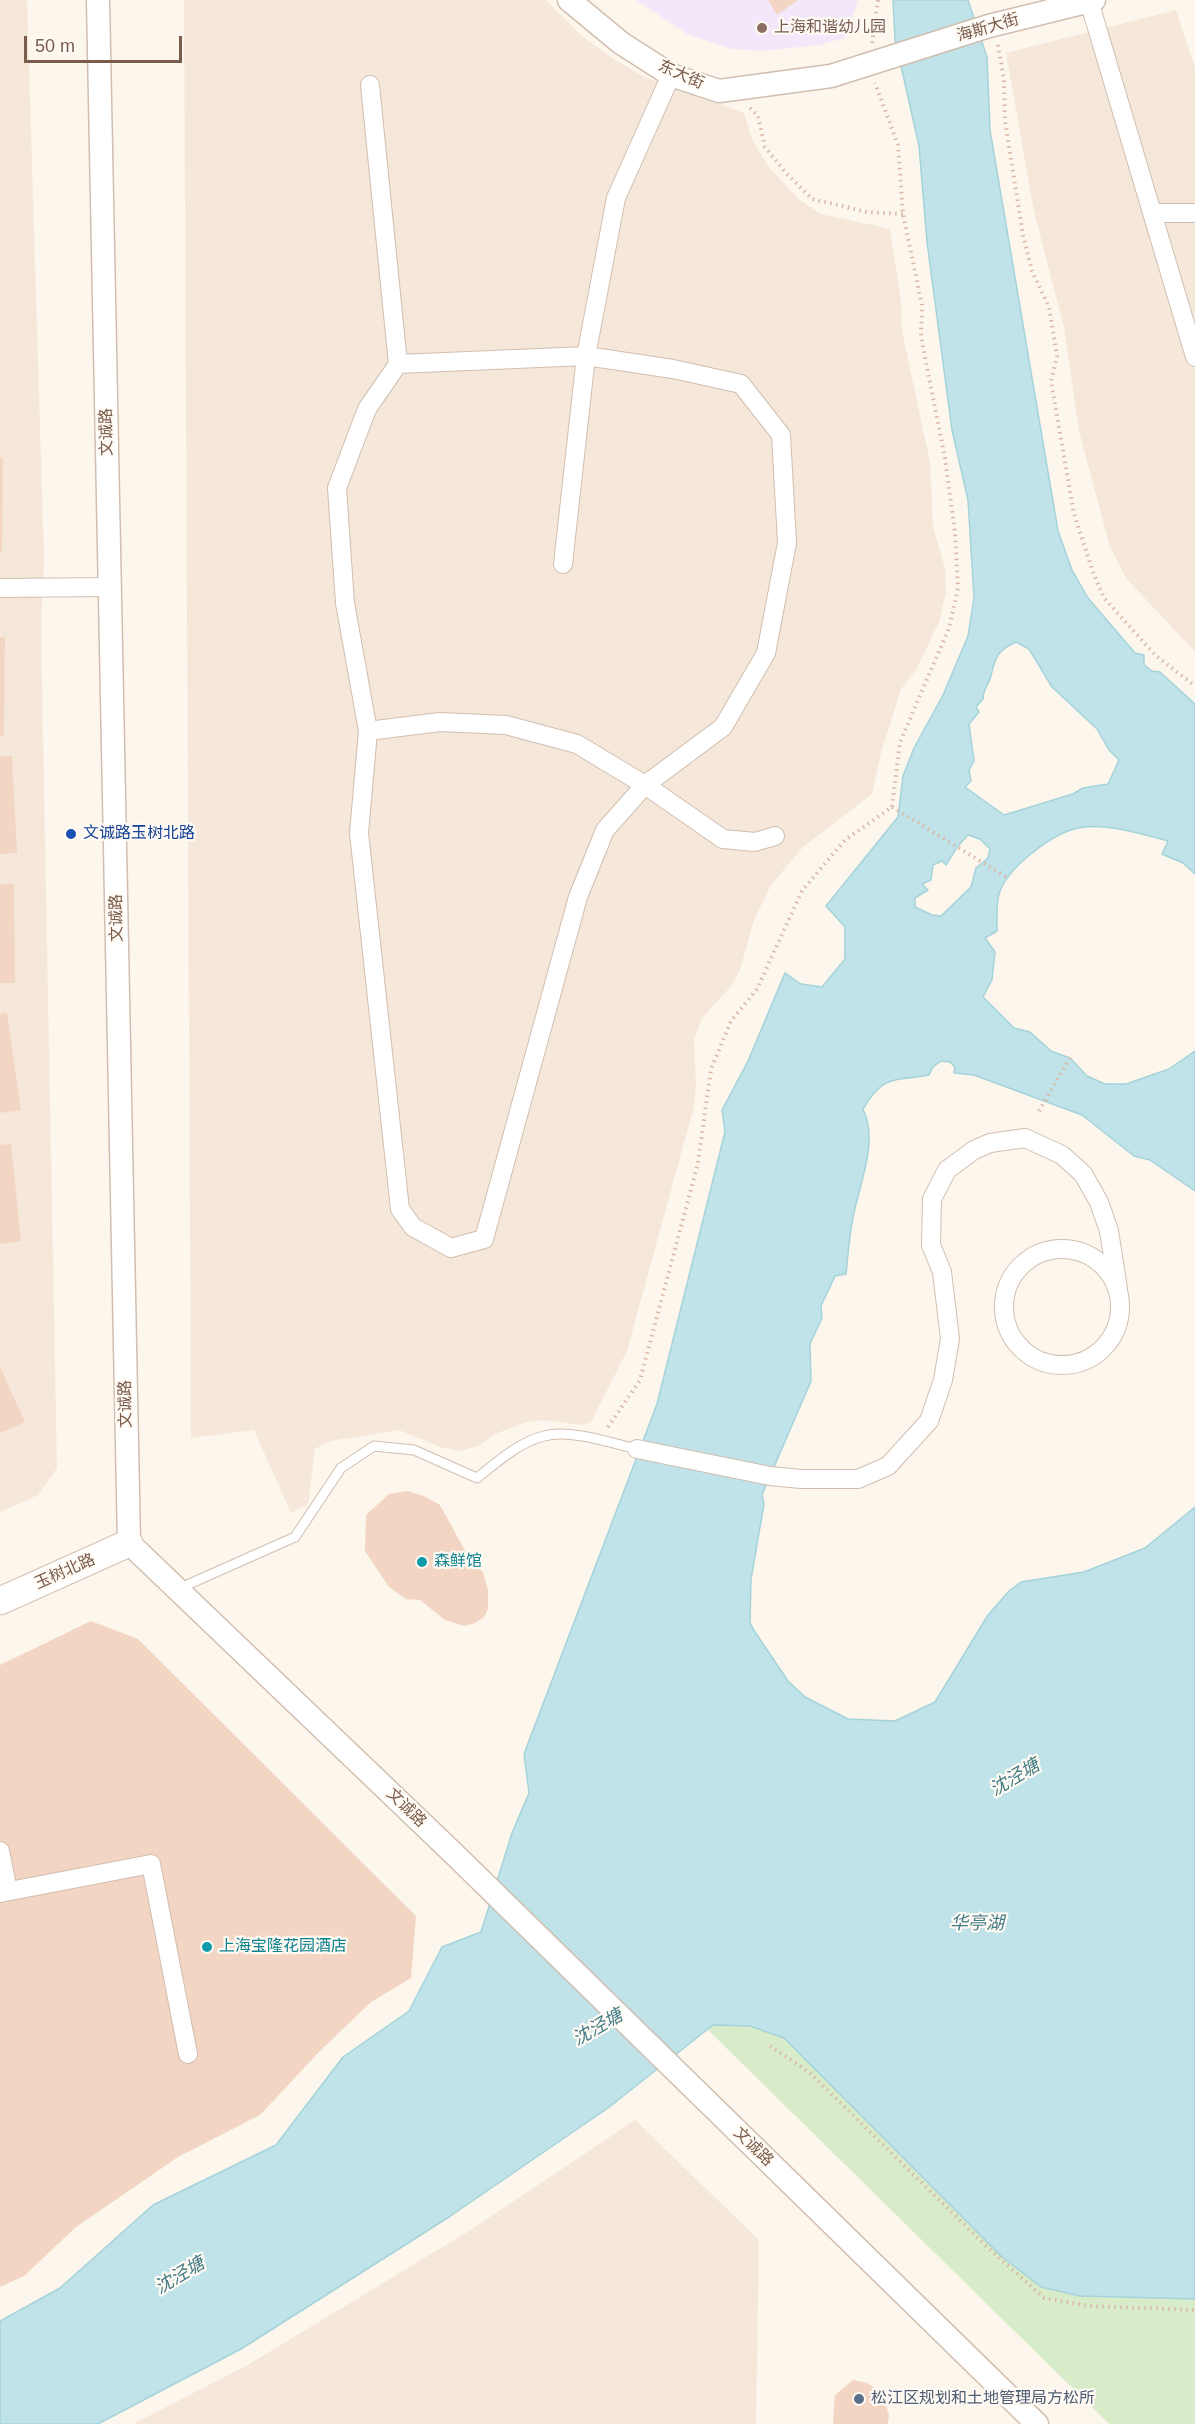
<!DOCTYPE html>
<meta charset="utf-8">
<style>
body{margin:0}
#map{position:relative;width:1195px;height:2424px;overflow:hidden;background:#fdf6ec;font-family:Helvetica,sans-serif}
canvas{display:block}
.scale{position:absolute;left:24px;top:36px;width:158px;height:27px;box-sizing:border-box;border:3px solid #7a5c4d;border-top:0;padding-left:8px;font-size:18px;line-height:21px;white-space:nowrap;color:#7a5c4d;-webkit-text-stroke:4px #fffaf3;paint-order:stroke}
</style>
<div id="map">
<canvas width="1195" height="2424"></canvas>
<div class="scale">50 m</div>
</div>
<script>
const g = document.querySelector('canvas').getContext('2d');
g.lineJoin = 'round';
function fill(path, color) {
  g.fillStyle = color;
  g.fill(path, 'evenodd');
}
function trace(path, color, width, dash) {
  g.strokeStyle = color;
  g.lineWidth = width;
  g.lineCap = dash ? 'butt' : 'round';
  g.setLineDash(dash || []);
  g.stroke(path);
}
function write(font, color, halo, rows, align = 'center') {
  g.font = font + ' Helvetica,"Noto Sans SC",sans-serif';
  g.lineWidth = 4.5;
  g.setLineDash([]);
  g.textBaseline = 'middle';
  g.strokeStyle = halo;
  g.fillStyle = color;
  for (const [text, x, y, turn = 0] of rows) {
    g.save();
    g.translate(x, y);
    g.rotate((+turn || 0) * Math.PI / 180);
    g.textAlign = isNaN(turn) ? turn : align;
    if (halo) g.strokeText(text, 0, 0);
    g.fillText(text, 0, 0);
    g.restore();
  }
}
fill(new Path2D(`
 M0,0H27L44,557L41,630L57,1468L38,1495L0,1512Z
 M184,0H546L581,35L612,58L644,77L744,113L752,139L770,169L800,200L821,214L890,229L901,301L902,331L930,462L933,526L945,569L946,592L939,622L916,670L901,689L881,753L872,794L803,847L771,885L754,920L740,970L732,985L702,1018L694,1039L696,1086L693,1110L627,1351L591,1422L582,1425L543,1420L524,1423L495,1434L480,1445L460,1451L440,1447L399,1430L330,1441L315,1449L308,1504L291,1513L254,1430L191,1438Z
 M1176,10L1195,68V652L1126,578L1110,547L1079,431L1064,327L1034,212L1006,53Z
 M635,2120L759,2240L756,2424H133L246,2366L469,2231Z`), '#f5e8da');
fill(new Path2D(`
 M636,0H857L858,1L845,38L819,45L762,51L732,49L687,34Z`), '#f3e8fa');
fill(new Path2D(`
 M713,2025L750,2026L784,2038L1001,2256L1041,2287L1088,2297L1195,2299V2424H1109L707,2029Z`), '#d8ecc9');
const water = new Path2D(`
 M893,0H968L987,57L990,130L1058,531L1072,570L1088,598L1135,653L1144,655V665L1152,671L1160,672L1195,704V874L1183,863L1162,854L1168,841C1143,834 1103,822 1078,828C1051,834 1007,868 999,894C996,905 997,920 997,931L985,938L995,952L992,980L983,997L1014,1028L1030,1032L1051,1051L1070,1058L1087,1076L1105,1084H1126L1169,1069L1195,1051V1191L1150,1160L1134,1156L1082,1115L974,1075L954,1073L955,1067L950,1062L941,1061L933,1067L929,1075C892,1082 884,1074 863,1109C879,1142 859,1184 853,1218C849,1236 848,1255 846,1274L835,1276L821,1306L822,1318L810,1344L811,1381L762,1495L764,1504L751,1579L750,1622L753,1629L788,1681L805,1697L848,1719L895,1721L935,1702L988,1615L1009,1591L1021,1582L1084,1572L1145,1548L1195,1507V2299L1080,2296L1041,2287L1001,2256L784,2038L750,2026L713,2025L608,2108L449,2217L241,2349L98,2424H0V2321L60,2288L153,2205L276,2145L343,2057L409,2011L442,1947L481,1932L512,1833L529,1793L524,1754L657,1404L725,1132L722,1110L748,1061L785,973L801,984L822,987L845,959V927L826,906L898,817L903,776L914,748L943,695L968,636L974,598L968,500L952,430L927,242L919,146L895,39ZM1016,642L1029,649L1052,687L1097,729L1109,750L1119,760L1108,784L1083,788L1073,794L1004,815L965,787L971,781L969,770L974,761L969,724L979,712L976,707L983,699C983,688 989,685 991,676C995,657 998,650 1016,642ZM968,835L980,839L990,849L988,858L976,868L971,887L941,916L932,915L915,907V898L928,890L922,884L931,880L933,865L942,861L946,865L957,847Z`);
fill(water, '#bfe3e8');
trace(water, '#a5d3da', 1.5);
fill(new Path2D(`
 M768,0H798L777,15Z
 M0,457H3L2,552H0Z
 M0,637H5L4,736H0Z
 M0,756H12L17,853L0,854Z
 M0,884H14L15,983H0Z
 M7,1013L21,1110L0,1113V1014Z
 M11,1144L21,1241L0,1244V1145Z
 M0,1367L25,1422L0,1433Z
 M407,1491L424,1496L440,1505L468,1556L483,1572L488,1590V1609L484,1617L475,1623L464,1626L445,1620L420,1600L406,1599L389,1587L365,1551L366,1515L389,1494Z
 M91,1621L138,1639L416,1916L411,1978L371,2002L319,2052L260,2115L178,2157L76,2227L24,2276L0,2287V1665Z
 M853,2380L867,2383L882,2393L889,2415L888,2424H833L835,2395Z`), '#f3d5c3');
const service = new Path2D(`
 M178,1589L295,1537L341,1468L374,1446L414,1450L477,1478C496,1463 519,1442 544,1436C571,1429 611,1443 637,1449`);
const minor = new Path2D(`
 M1089,1L1195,357
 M370,85L398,364
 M1152,213H1195
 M586,356L673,369L741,384L781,435L787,543L766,653L723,727L645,785L605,830L578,897L484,1239L451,1248L413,1227L400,1209L359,833L368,731L345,603L337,488L367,409L398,364Z
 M563,564L586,356L616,198L671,75
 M0,588L110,587
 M368,731L440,722L506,725L577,744L645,785L723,839L755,842L775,836
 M1004 1307a58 58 0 1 1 116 0a58 58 0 1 1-116 0Z
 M637,1449L770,1476L801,1479H858L888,1466L929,1421L943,1380L950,1339L942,1272L931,1245L932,1199L947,1170L974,1150L990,1143L1025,1138L1062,1155L1083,1174L1099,1202L1109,1231L1118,1289
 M0,1851L8,1891
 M0,1893L151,1864L188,2054`);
const tertiary = new Path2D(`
 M98,0L129,1543L452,1852L1037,2424
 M569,0L621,43L671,75L719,91L831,76L989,26L1094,0`);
const secondary = new Path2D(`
 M0,1601L129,1543`);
trace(service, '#d1beb0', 11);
trace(minor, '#d1beb0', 20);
trace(tertiary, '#d1beb0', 25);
trace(secondary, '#d6c0b0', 29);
trace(new Path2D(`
 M872,43L878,0
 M998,45L1004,80L1005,121L1023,235L1032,271L1049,307L1057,356L1051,381L1074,514L1094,575L1104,598L1155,655L1195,686
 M750,108L758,116L765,147L786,173L812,199L867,212L903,214
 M892,807L1008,878
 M1039,1111L1070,1058
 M608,1427L640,1380L698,1163L711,1069L731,1021L757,989L802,891L845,840L892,807L900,742L949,628L958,588L955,533L945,458L921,337L922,305L903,214L898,145L875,83
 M770,2046L809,2072L985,2245L1044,2298L1090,2306L1195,2310`), '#d9b8a5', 4, [1.5, 4.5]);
trace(service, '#fff', 9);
trace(minor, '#fff', 18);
trace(tertiary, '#fff', 22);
trace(secondary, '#fff', 27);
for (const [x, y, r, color] of [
 [762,28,6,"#8d6e63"],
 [71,834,6,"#1a4fb4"],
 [422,1562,6,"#0f9aa8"],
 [207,1947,6,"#0f9aa8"],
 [859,2399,6,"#5c6f8a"]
]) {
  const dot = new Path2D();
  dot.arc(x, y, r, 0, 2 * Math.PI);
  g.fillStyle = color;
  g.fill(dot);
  trace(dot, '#fffaf3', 2);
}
write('16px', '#785e54', '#fffaf3', [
 ["上海和谐幼儿园",774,28]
], 'left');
write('16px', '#7a5c4d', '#fffaf3', [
 ["海斯大街",988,28,-16],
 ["东大街",681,75,24],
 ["文诚路",107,432,-91],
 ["文诚路",117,918,-91],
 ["文诚路",126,1404,-91],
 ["玉树北路",65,1572,-24],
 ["文诚路",406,1808,44],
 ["文诚路",753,2147,44]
]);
write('16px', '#164399', '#fffaf3', [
 ["文诚路玉树北路",83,834]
], 'left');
write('16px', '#0d838f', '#fffaf3', [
 ["森鲜馆",434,1562],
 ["上海宝隆花园酒店",219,1947]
], 'left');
write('16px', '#4e5e75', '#fffaf3', [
 ["松江区规划和土地管理局方松所",871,2399]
], 'left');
write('italic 18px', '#437c86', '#fffaf3', [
 ["沈泾塘",1015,1778,-31],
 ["华亭湖",977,1924],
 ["沈泾塘",598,2028,-30],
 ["沈泾塘",180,2276,-31]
]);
</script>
